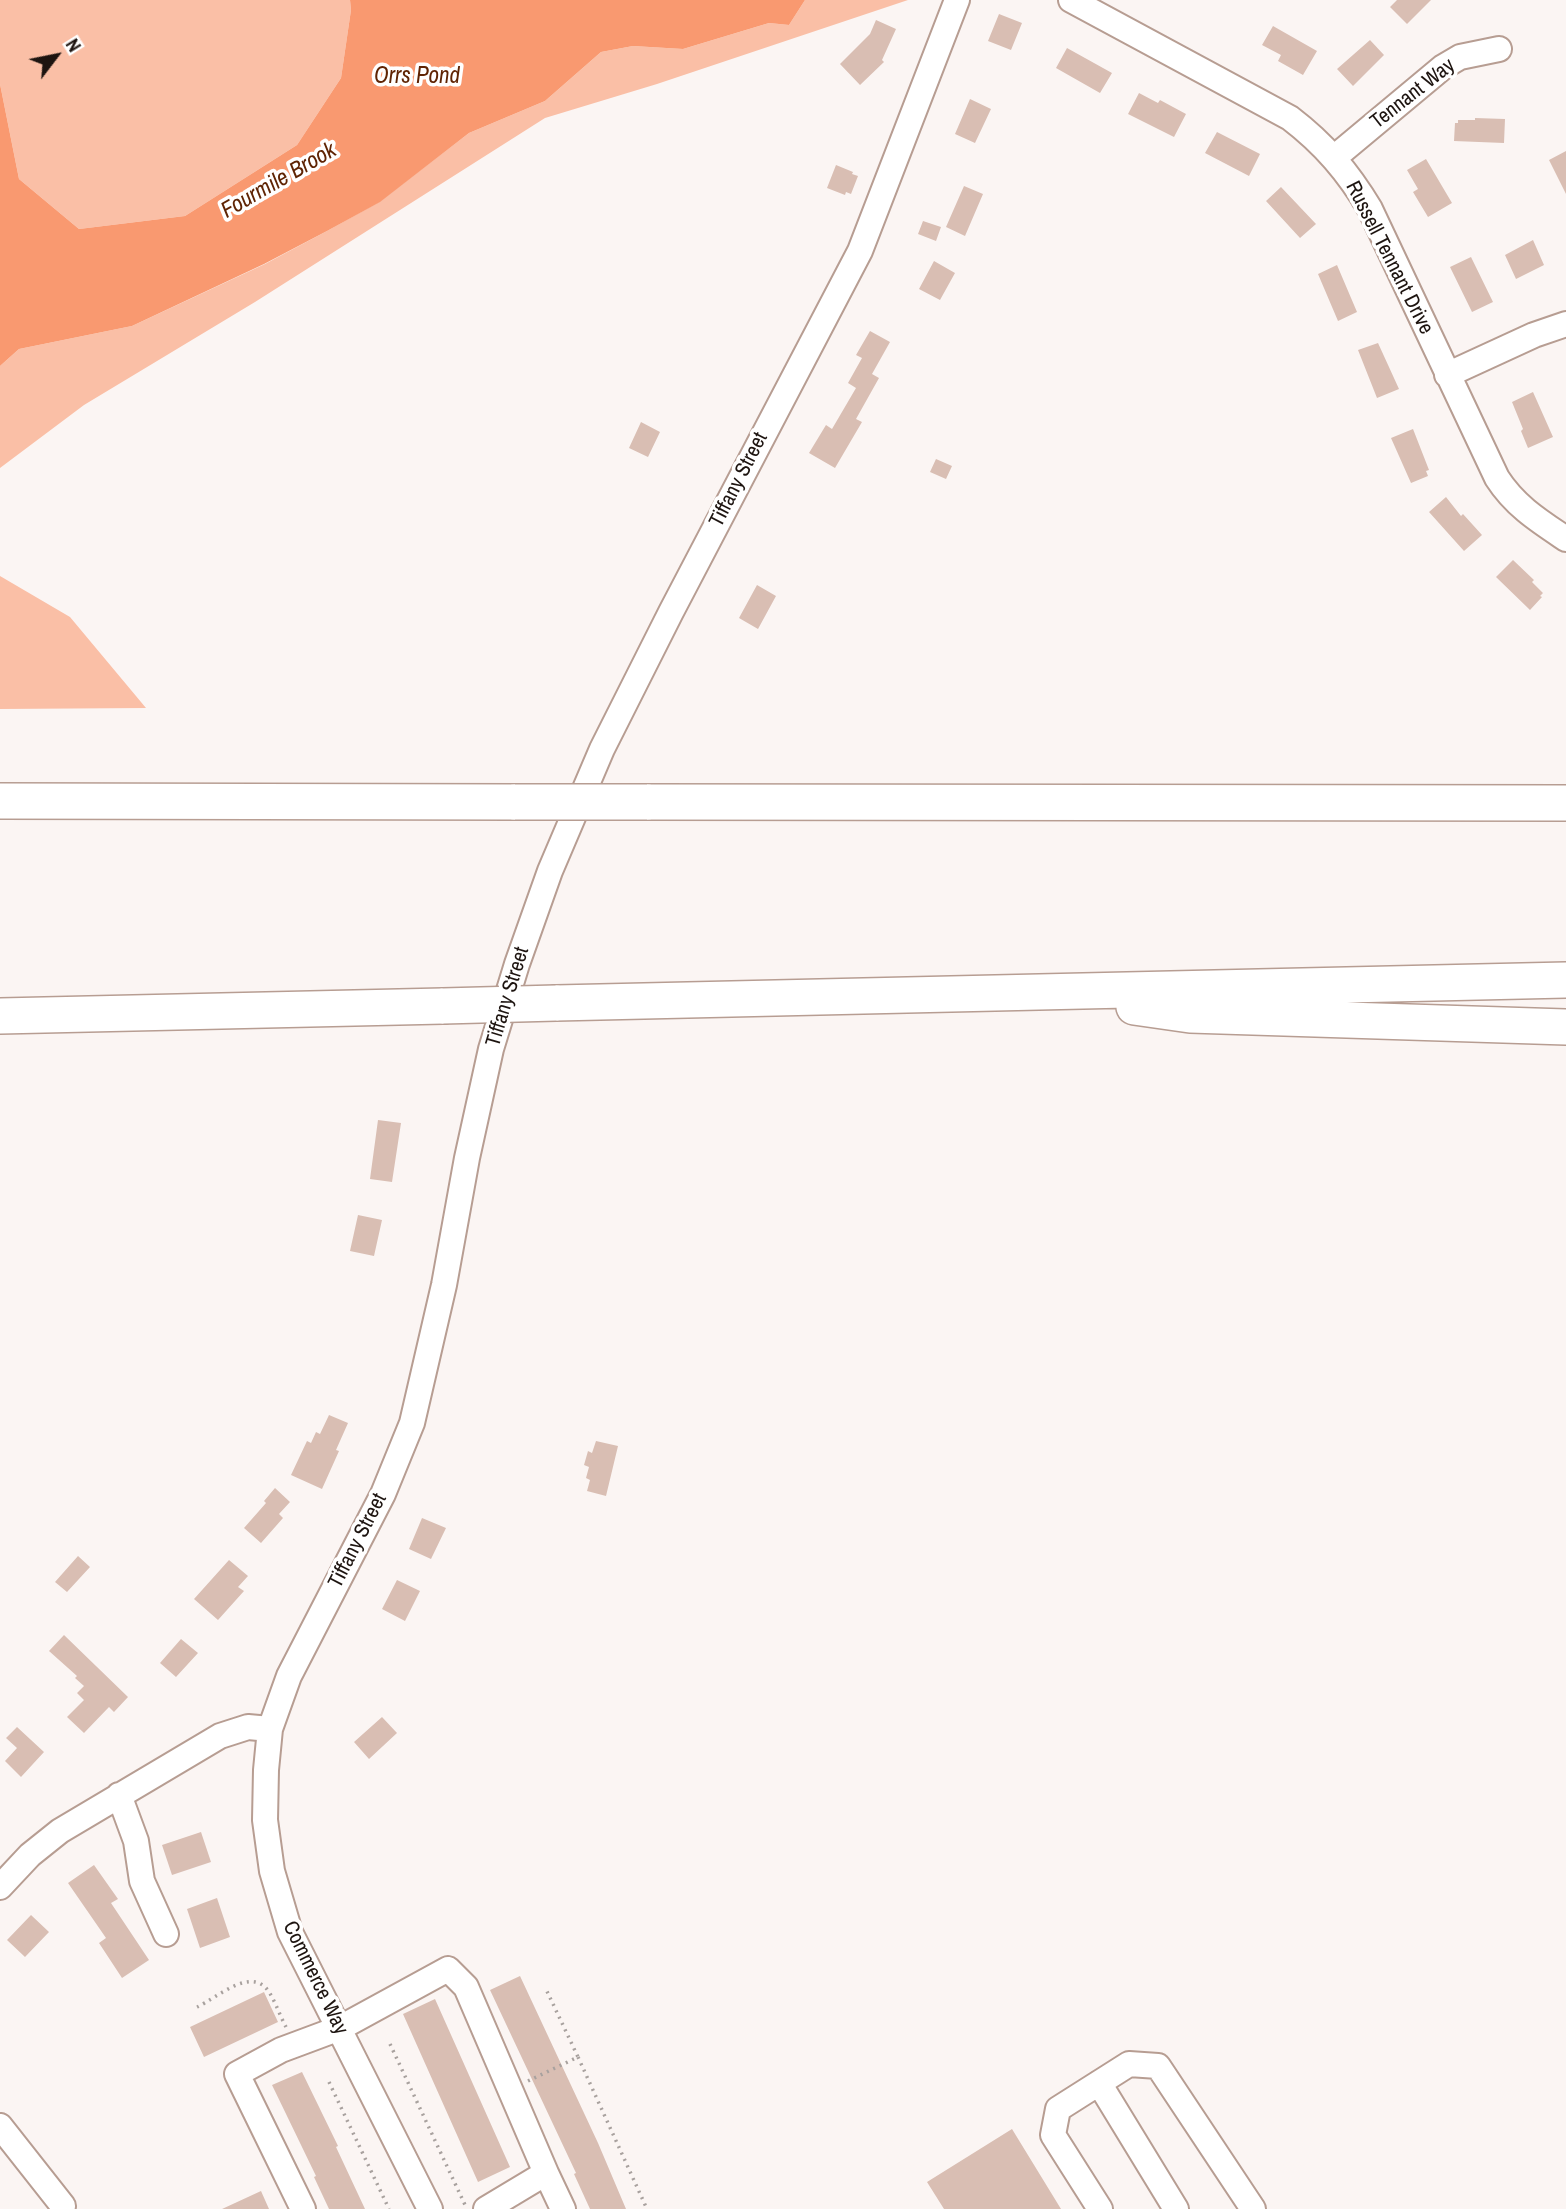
<!DOCTYPE html>
<style>
body{margin:0}
#map{position:relative;width:1566px;height:2209px;overflow:hidden;background:#fbf5f3;font-family:"Archivo Narrow",sans-serif}
canvas{display:block}
.north{position:absolute;left:21px;top:21px;width:70px;height:70px;-webkit-text-stroke:5px #fff;paint-order:stroke;rotate:58deg;font-size:19px;font-weight:700;line-height:28px;text-align:center;color:#1d1410}
.north::after{content:'';display:block;margin:auto;width:24px;height:32px;background:#1d1410;clip-path:polygon(50% 0,100% 100%,50% 72%,0 100%)}
</style>
<div id="map">
<canvas width="1566" height="2209"></canvas>
<div class="north">N</div>
</div>
<script>
const g = document.querySelector('canvas').getContext('2d');
g.lineJoin = 'round';
function fill(path, color) {
  g.fillStyle = color;
  g.fill(path, 'evenodd');
}
function trace(path, color, width, dash) {
  g.strokeStyle = color;
  g.lineWidth = width;
  g.lineCap = dash ? 'butt' : 'round';
  g.setLineDash(dash || []);
  g.stroke(path);
}
function write(font, color, halo, rows, align = 'center') {
  g.font = font + ' "Archivo Narrow",sans-serif';
  g.lineWidth = 7;
  g.setLineDash([]);
  g.textBaseline = 'middle';
  g.strokeStyle = halo;
  g.fillStyle = color;
  for (const [text, x, y, turn = 0] of rows) {
    g.save();
    g.translate(x, y);
    g.rotate((+turn || 0) * Math.PI / 180);
    g.textAlign = isNaN(turn) ? turn : align;
    if (halo) g.strokeText(text, 0, 0);
    g.fillText(text, 0, 0);
    g.restore();
  }
}
fill(new Path2D(`
 M0,0H350L351,10L341,78L297,145L185,216L79,229L19,179L0,84Z
 M805,0H908L657,84L545,118L255,302L84,405L0,468V366L19,349L132,326L265,264L327,231L379,202L469,133L545,101L601,52L633,46L683,49L769,23L789,25Z
 M0,576L70,617L146,708L0,709Z`), '#fabfa6');
fill(new Path2D(`
 M350,0H805L789,25L769,23L683,49L633,46L601,52L545,101L469,133L380,202L327,231L264,264L132,326L19,349L0,366V84L19,179L79,229L185,216L297,145L341,78L351,10Z`), '#f99970');
fill(new Path2D(`
 M1397,0H1431L1407,24L1390,7Z
 M999,14L1022,23L1011,50L988,41Z
 M876,20L896,29L882,60L884,62L860,85L840,64L870,34Z
 M1273,26L1317,51L1303,75L1278,61L1281,55L1262,45Z
 M1370,40L1384,55L1353,86L1337,69Z
 M1067,48L1112,73L1100,93L1056,68Z
 M1139,93L1158,103L1160,100L1186,114L1174,137L1128,114Z
 M970,99L991,109L975,143L955,134Z
 M1475,118L1505,119L1504,143L1454,141L1455,123H1458V120H1475Z
 M1217,132L1260,154L1249,176L1205,153Z
 M1566,151V194L1549,160Z
 M1426,159L1452,203L1428,217L1413,192L1418,189L1407,170Z
 M836,165L853,172L852,174L858,176L851,194L846,192L845,195L827,188Z
 M964,186L983,194L965,236L946,227Z
 M1281,187L1316,224L1300,238L1266,201Z
 M923,221L941,227L936,241L918,234Z
 M1533,240L1544,265L1516,279L1505,255Z
 M1471,257L1493,302L1472,312L1450,267Z
 M934,261L955,273L940,300L919,289Z
 M1337,265L1357,312L1338,321L1318,274Z
 M870,331L890,342L872,374L879,378L856,419L862,422L835,468L809,453L826,425L832,429L856,388L848,383L862,358L856,355Z
 M1378,343L1399,389L1377,398L1358,350Z
 M1533,392L1553,437L1528,448L1521,431L1523,429L1512,402Z
 M641,422L660,432L648,457L629,448Z
 M1413,429L1429,470L1426,471L1428,476L1411,483L1391,438Z
 M936,459L952,466L946,479L930,472Z
 M1446,497L1461,516L1463,514L1482,535L1464,551L1429,512Z
 M1513,560L1534,580L1532,582L1543,593L1540,596L1542,597L1530,610L1496,577Z
 M757,585L776,596L758,629L739,618Z
 M378,1120L401,1123L392,1182L370,1179Z
 M358,1215L382,1220L374,1256L350,1251Z
 M329,1415L348,1423L336,1450L339,1451L322,1489L291,1475L307,1441L311,1443L316,1432L320,1434Z
 M596,1441L618,1446L606,1496L587,1491L590,1480L586,1478L589,1467L584,1465L588,1451L592,1453Z
 M275,1488L290,1502L279,1514L283,1518L261,1543L244,1528L266,1503L264,1501Z
 M422,1518L446,1528L431,1559L409,1549Z
 M78,1556L90,1567L67,1592L55,1582Z
 M229,1560L248,1576L238,1587L244,1591L218,1620L194,1599Z
 M397,1580L420,1591L405,1621L382,1609Z
 M64,1635L128,1697L114,1712L109,1707L84,1733L67,1717L84,1700L77,1693L84,1686L75,1678L77,1676L49,1651Z
 M181,1639L198,1653L176,1677L160,1663Z
 M382,1717L397,1733L369,1759L354,1742Z
 M17,1727L44,1752L21,1777L5,1761L17,1748L6,1738Z
 M201,1832L211,1862L172,1875L162,1845Z
 M94,1865L118,1899L111,1903L149,1960L122,1978L99,1943L106,1938L68,1883Z
 M217,1898L230,1937L200,1948L187,1909Z
 M31,1915L49,1932L25,1957L7,1940Z
 M520,1976L598,2143L626,2209H590L574,2174L576,2173L490,1990Z
 M264,1992L278,2022L204,2057L190,2027Z
 M435,1999L510,2167L478,2182L403,2014Z
 M302,2072L338,2146L336,2147L365,2209H329L314,2177L316,2176L272,2085Z
 M1012,2129L1061,2209H944L927,2182Z
 M261,2191L269,2209H222Z`), '#d9beb3');
const minor = new Path2D(`
 M1071,0L1290,118C1324,144 1348,172 1370,209L1497,478C1515,506 1539,521 1566,539
 M1335,157L1443,67L1460,57L1499,49
 M1447,375L1534,335L1566,324
 M270,1729L266,1770L265,1820L272,1871L290,1932L430,2209
 M119,1795L136,1841L142,1881L166,1934
 M0,1887L30,1855L60,1831L220,1736L248,1727L270,1729L289,1676L383,1494L412,1423L444,1285L467,1158L491,1049L517,964L550,871L602,749L671,612L860,251L957,0
 M1099,2083L1176,2209
 M0,2126L63,2206
 M546,2173L563,2209
 M303,2209L237,2074L281,2050L340,2028L448,1969L466,1987L546,2173L486,2209
 M1100,2209L1053,2135L1058,2109L1129,2064L1158,2066L1253,2209`);
const highway = new Path2D(`
 M0,801L515,802
 M647,802L1566,803
 M556,1003L1566,980
 M1134,1007L1190,1015L1566,1027
 M0,1016L443,1006`);
trace(minor, '#b79d92', 28);
trace(highway, '#b79d92', 38);
trace(new Path2D(`
 M197,2007C217,1998 252,1965 269,1992C276,2003 280,2016 286,2027
 M390,2044L466,2207
 M578,2057L647,2209
 M528,2081L578,2057L545,1987
 M329,2082L389,2209`), '#a8a19e', 3.5, [2, 5]);
trace(minor, '#fff', 24);
trace(highway, '#fff', 35);
const highwayBridge = new Path2D(`
 M515,802H647
 M443,1006L556,1003`);
trace(highwayBridge, '#b79d92', 38, []);
trace(highwayBridge, '#fff', 35);
write('21px', '#1d1410', '#fff', [
 ["Tennant Way",1413,94,-38],
 ["Russell Tennant Drive",1389,258,63],
 ["Tiffany Street",739,480,-63],
 ["Tiffany Street",508,997,-73],
 ["Tiffany Street",358,1541,-63],
 ["Commerce Way",315,1978,64]
]);
write('italic 23px', '#5f2404', '#fff', [
 ["Orrs Pond",417,77],
 ["Fourmile Brook",279,181,-30]
]);
</script>
